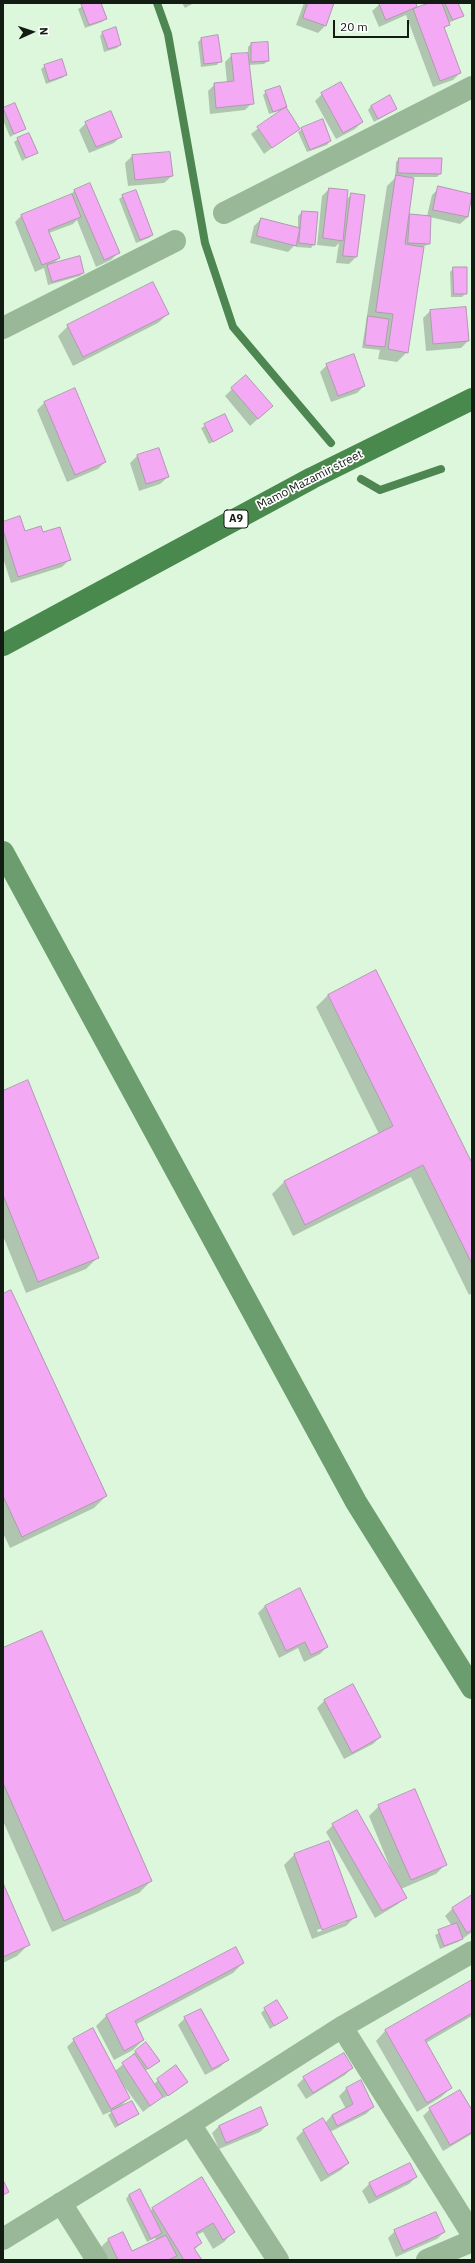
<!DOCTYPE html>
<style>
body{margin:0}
#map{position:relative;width:475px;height:2263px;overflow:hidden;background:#ddf7dd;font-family:"IBM Plex Sans",sans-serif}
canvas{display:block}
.frame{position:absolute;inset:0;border:4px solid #131c13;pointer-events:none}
.north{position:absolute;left:12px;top:12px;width:40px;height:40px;-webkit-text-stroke:3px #fff;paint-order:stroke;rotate:87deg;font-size:11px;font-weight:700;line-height:16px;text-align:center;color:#131c13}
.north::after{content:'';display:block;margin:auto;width:14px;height:18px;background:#131c13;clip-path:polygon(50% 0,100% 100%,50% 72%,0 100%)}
.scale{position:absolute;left:333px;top:20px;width:76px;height:18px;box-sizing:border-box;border:2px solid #131c13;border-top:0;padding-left:5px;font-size:12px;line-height:14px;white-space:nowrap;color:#131c13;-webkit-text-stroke:3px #fff;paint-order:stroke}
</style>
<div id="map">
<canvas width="475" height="2263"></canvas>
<div class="frame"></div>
<div class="north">N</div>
<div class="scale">20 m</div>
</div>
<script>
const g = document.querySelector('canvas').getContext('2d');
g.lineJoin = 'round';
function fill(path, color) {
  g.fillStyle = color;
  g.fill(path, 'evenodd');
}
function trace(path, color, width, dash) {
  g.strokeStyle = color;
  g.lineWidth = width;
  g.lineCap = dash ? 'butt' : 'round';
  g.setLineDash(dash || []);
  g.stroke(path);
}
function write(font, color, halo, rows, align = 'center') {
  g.font = font + ' "IBM Plex Sans",sans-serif';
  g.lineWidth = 3.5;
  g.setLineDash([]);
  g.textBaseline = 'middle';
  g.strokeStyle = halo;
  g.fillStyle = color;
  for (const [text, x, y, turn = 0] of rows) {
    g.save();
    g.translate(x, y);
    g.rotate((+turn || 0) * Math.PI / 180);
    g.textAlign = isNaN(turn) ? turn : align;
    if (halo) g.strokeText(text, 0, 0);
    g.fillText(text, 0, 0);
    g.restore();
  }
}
fill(new Path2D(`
 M88,3H100L106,18L102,22L85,28L78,9Z
 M182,3H194L185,8Z
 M304,3H333L325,26L318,33L296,25Z
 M414,3L417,8L432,3H457L463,15L449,23L444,29L460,73L453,80L433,87L406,15L379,27L372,11L381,3Z
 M103,32L120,45L117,48L104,52L100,36Z
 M201,39L220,61L217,65L201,67L198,42Z
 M251,44L268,61L264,64L249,65L252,103L245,110L210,114L208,91L215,84L227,83L225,62L232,55L248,54V47Z
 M45,66L66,75L62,78L46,84L41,69Z
 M266,92L285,107L298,128L264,154L251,134L282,110L269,114L263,95Z
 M322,94L362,122L355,129L336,139L315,101Z
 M14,104L25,128L10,137L3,120V109Z
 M371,106L396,109L374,122L368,110Z
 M86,123L121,136L114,143L89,153L79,130Z
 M302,129L330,141L327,145L307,152L298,132Z
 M18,139L36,152L22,161L14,142Z
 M132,156L172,176L164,183L128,186L125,163Z
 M399,159L440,174L437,177H408V217L410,215L427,216L432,195L439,188L472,196L468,217L460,224L430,217L429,244L423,247L407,352L397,362L378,359L380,350L362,348L387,186L395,178L396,162Z
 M89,185L118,253L111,260L96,267L77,220L73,224L49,233L59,258L52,265L83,273L80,276L48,285L44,268L35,272L15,222L22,215L69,197L74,191Z
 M329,189L346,200L352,194L364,196L356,257L349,264L336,263L339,243L335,247L317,245L322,196Z
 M123,196L152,235L149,238L136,243L119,199Z
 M302,212L314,244L311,248L296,247V244L288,252L250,243L254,226L261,219L298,228V216Z
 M454,268L466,293L462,297H451L450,272Z
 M430,311L468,341L461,348L426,351L423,318Z
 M168,314L158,323L73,366L58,336L68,326Z
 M327,365L364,386L357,393L331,402L320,372Z
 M232,389L272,406L250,426L225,396Z
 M44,403L105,462L98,469L67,482L37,410Z
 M224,415L232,431L209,444L201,428Z
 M137,456L168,477L160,484L139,491L130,463Z
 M3,523L24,533L43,534L69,560L62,567L11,583L3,558Z
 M375,971L472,1166V1293L469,1295L411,1177L293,1236L272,1194L284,1182L379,1134L316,1007L328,995Z
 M3,1092L98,1257L86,1269L26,1293L3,1236Z
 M3,1295L106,1496L94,1508L10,1548L3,1533Z
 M265,1606L327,1647L320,1654L304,1662L298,1648L279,1658L258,1613Z
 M3,1650L151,1881L139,1893L52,1932L3,1821Z
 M324,1701L380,1737L373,1744L344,1759L317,1708Z
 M379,1806L446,1864L436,1874L401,1889L405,1897L398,1904L375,1918L326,1832L333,1825L394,1877L369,1816Z
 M328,1842L356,1916L346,1926L312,1939L284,1865L294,1855ZM346,1920V1922L318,1932L317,1930Z
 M3,1885L29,1944L17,1956L3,1963Z
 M472,1896V1932L458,1942L440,1949L435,1935L452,1926L445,1916L452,1909Z
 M236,1948L243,1963L233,1973L135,2025L143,2040L133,2050L114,2060L96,2026L106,2016Z
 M472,1981V2016L426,2043L451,2088L441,2097L417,2112L376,2041L385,2031Z
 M265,2009L286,2018L270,2029L261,2013Z
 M185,2018L227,2060L220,2067L205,2075L178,2025Z
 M74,2040L115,2071L133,2056L132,2055L136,2051L155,2064L145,2071L154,2084L158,2080L183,2085L164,2098L163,2096L143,2112L119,2079L129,2098L119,2108L138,2114L115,2128L108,2115L114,2110L103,2115L67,2047Z
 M352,2068L345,2075L306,2099L297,2085L304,2078Z
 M361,2082L373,2107L366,2114L330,2132L348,2163L341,2170L321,2182L296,2138L303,2131L323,2120L325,2123L332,2115L346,2109L339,2096L346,2089Z
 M260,2109L267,2125L260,2132L219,2149L212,2133L219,2126Z
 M430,2109L472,2112V2134L443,2151L423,2116Z
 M409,2164L416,2177L409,2184L369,2204L362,2191L369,2184Z
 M202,2179L233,2232L224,2242L213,2249L203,2232L197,2235L201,2243L194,2250L201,2260H108L101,2247L108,2240L123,2233L132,2252L157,2241L155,2238L147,2242L126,2199L129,2195L140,2190L150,2211Z
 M395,2231L444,2232L437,2239L396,2257L388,2238Z`), '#0003');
trace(new Path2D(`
 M157,3L168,34L205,243L233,327L331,443
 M361,479L380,490L441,469`), '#4d8651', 8);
const building = new Path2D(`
 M85,3H101L107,19L89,25L81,4Z
 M308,3H334L326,26L303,18Z
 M379,3H416L417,7L386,20Z
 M429,3H442L450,25L444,27L461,73L440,81L413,9Z
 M445,3H458L464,16L453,20Z
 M116,27L121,45L108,49L102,32Z
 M218,35L222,62L204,64L201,38Z
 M268,42L269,61L251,62V43Z
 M248,53L254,104L216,108L214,83L234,81L231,54Z
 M62,59L67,75L49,81L44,65Z
 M341,82L363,122L343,133L321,93Z
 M280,86L287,107L273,112L265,91Z
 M390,95L397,109L378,119L371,106Z
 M15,103L26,129L14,134L3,108Z
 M286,107L300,129L272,148L257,127Z
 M111,111L122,137L96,147L85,122Z
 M323,119L331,141L310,150L301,128Z
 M29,133L38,153L26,158L17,138Z
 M170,152L173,176L135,180L132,155Z
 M399,158H442L441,174L398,173Z
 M396,175L414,178L405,244L424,247L408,353L388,349L393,314L376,312Z
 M90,183L120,253L104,260L74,190Z
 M438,186L472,194L468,217L433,210Z
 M329,188L348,190L343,241L323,238Z
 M136,190L153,235L140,240L122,195Z
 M351,193L365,195L357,257L343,256Z
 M72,194L81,217L48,230L60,258L42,265L21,215Z
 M302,211L318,212L315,245L299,243Z
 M410,214L431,216L430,244L408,243Z
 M261,218L300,228L296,246L257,236Z
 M80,256L84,273L52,282L47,265Z
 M453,267H467V294H454Z
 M153,282L169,314L83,357L67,325Z
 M466,307L469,341L433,344L430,310Z
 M368,316L389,319L385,347L365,345Z
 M354,354L365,386L338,396L326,364Z
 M246,375L273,406L258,419L231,388Z
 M75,388L106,462L75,475L44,402Z
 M225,414L233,431L213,442L204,424Z
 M159,448L169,477L146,484L137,455Z
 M20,516L25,531L41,526L43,532L60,527L71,560L18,577L3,530V522Z
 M376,970L472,1163V1264L423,1165L305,1225L284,1181L393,1126L328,995Z
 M28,1080L99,1258L38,1282L3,1195V1091Z
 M11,1290L107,1496L22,1537L3,1496V1294Z
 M300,1588L328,1647L311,1655L305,1642L286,1651L265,1606Z
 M42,1631L152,1881L64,1921L3,1783V1648Z
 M353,1684L381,1737L352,1753L324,1700Z
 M415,1789L447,1865L411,1880L378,1805Z
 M357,1810L407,1898L382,1911L332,1824Z
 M329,1841L357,1917L322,1930L294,1854Z
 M3,1883L30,1945L3,1957Z
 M472,1895V1930L467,1933L452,1908Z
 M457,1923L463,1939L444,1946L438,1930Z
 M236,1947L244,1963L135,2021L144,2040L124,2051L106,2015Z
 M472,1980V2013L425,2040L452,2088L427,2103L385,2030Z
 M277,2000L288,2018L274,2026L264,2008Z
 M201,2009L229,2060L212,2069L184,2017Z
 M93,2028L130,2098L111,2109L73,2039Z
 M146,2042L160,2061L148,2069L135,2051Z
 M344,2053L353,2068L313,2093L303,2077Z
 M135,2054L163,2097L150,2106L122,2063Z
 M176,2065L188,2082L168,2096L157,2079Z
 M361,2080L374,2107L337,2126L332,2115L353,2104L346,2088Z
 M460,2090L472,2110V2132L450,2145L429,2108Z
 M132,2101L139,2114L118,2125L111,2111Z
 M261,2107L268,2125L226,2143L219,2126Z
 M323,2118L349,2163L328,2175L303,2130Z
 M410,2163L417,2177L376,2197L369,2183Z
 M202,2177L235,2232L223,2240L213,2223L196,2233L202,2243L194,2248L202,2260H184L152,2208Z
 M3,2180L9,2192L3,2195Z
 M140,2189L162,2233L151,2239L129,2195Z
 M436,2212L445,2232L403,2251L394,2230Z
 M123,2232L132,2251L166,2235L177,2256L168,2260H118L108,2239Z`);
fill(building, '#f3a9f4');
trace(building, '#b198b0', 1);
trace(new Path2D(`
 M224,213L472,87
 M3,328L175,241
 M342,2027L472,2234
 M190,2124L278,2260
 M61,2203L97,2260
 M3,2239L190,2124L342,2027L472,1952
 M427,2260L472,2241`), '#98b898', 22);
trace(new Path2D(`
 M3,852L356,1502L472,1688`), '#6c9d6e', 22);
trace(new Path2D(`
 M3,645L312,478L472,399`), '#4a894e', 22);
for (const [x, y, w] of [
 [236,519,24]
]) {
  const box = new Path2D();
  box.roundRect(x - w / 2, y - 9, w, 18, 3);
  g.fillStyle = '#fff';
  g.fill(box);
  trace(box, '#131c13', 1);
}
write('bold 11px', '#131c13', null, [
 ["A9",236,519]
]);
write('12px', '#131c13', '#fff', [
 ["Mamo Mazamir street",310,480,-27]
]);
</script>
